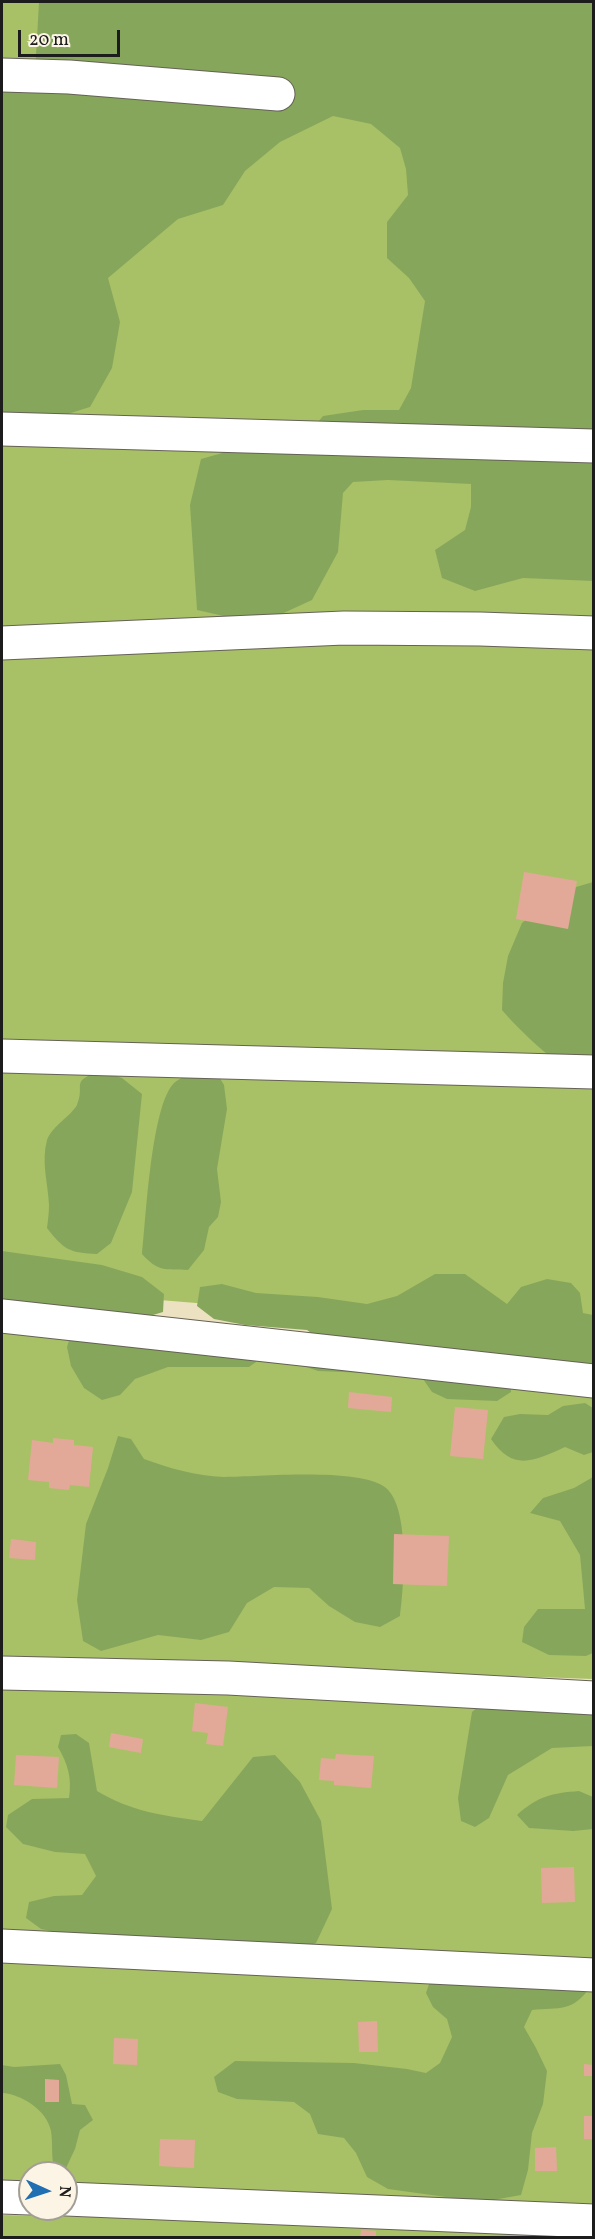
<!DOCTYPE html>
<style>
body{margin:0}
#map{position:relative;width:595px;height:2239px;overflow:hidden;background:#ece2c1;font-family:Vollkorn,serif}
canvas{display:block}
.frame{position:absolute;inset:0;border:3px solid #1c1c1c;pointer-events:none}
.north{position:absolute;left:18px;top:2161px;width:60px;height:60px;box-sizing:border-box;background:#fcf5e5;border:2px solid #a29e95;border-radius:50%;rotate:93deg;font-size:16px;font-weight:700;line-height:24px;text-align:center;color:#1c1c1c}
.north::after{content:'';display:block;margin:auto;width:21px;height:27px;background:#1f6fb2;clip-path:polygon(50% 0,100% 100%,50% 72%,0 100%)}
.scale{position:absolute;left:18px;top:30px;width:102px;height:27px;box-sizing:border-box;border:3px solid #1c1c1c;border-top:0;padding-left:8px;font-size:18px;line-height:21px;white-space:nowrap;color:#1c1c1c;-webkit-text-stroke:4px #fcf5e5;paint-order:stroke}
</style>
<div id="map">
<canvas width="595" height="2239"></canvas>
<div class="frame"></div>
<div class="north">N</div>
<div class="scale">20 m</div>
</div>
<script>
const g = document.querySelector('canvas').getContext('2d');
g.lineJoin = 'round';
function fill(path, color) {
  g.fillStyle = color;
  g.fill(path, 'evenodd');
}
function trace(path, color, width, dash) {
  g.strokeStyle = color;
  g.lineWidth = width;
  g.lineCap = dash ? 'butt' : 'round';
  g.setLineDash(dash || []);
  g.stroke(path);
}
fill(new Path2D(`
 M2,2H593V1339L378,1318L2,1287Z
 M2,1331L593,1391V1679L2,1658Z
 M2,1684L593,1708V1962L2,1934Z
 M2,1958L593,1988V2209L66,2185V2173H30V2183L2,2182Z
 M2,2215L401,2223L594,2234L593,2238H2Z`), '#a9c166');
fill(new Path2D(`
 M39,2H593V581L523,578L475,591L442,578L435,550L465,530L471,507V484L388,480L353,482L343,493L338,552L312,600L275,617H228L197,610L190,505L201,459L254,444L308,434L323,416L363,410H399L411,388L425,301L409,278L387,258V222L408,195L406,169L400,148L371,124L333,116L280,142L245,171L223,205L178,219L108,278L120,322L112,368L90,407L45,421L2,419V77L35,73Z
 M593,882V1063C581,1062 567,1062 555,1059C547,1057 509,1019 502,1010L503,983L508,956L522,923L556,893Z
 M100,1071L122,1078L142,1094L132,1192L111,1243L97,1254C70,1253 64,1250 47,1228C48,1220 49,1212 49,1205C48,1183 41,1162 47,1140C52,1126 71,1116 77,1105C86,1084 69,1082 100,1071Z
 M199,1071L216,1072L224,1085L227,1109L217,1169L221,1202L218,1217L209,1227L204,1250L188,1270C165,1269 158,1272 142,1254C146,1219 151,1106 174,1083C179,1078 191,1074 199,1071Z
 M2,1251L102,1265L142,1277L164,1294L163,1312L143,1318L2,1306Z
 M435,1274H465L507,1304L521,1287L547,1279L571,1283L580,1293L583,1313L593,1315V1372L319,1339L307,1330L245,1325L214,1319L197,1306L200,1287L222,1284L256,1293L318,1297L367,1304L397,1296Z
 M71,1334L258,1349L256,1362L249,1367H168L135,1379L120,1395L102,1400L84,1388L71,1366L67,1347Z
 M292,1362L511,1383V1392L497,1401L447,1399L432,1392L423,1379L391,1374L318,1371Z
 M585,1403L593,1408V1452L584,1455L565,1447C534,1461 513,1472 491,1439L504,1417L520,1414L548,1415L563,1406Z
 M118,1436L131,1439L144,1459C169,1468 196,1476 224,1477C259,1477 361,1467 386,1488C410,1508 404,1587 400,1616L380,1627L355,1622L329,1606L309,1588L274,1587L247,1603L229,1632L201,1640L158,1635L101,1651L83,1641L77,1600L86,1524L108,1468Z
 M593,1477V1653L586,1656L549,1655L522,1642L524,1627L538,1609H585L580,1555L560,1521L530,1513L543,1498L574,1488Z
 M485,1701L593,1704V1746L552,1748L508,1775L489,1818L475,1827L461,1821L458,1798L472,1712Z
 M76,1734L89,1743L97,1791C130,1811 164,1816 202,1821L253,1757L275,1755L300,1782L321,1821L332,1909L316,1943L298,1950L190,1942L141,1936L70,1935L41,1929L26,1918L29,1902L54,1896L82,1895L96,1876L85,1854L55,1852L23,1844L6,1827L8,1815L32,1799L69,1798C72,1777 68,1765 58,1747L61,1735Z
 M579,1791L593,1797V1829L573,1831L529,1828L517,1815C538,1796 552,1793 579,1791Z
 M430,1981L591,1986C572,2013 560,2007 532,2010L524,2027L536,2048L547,2071L543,2104L532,2133L528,2170L521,2195L482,2202L388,2189L367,2177L356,2153L344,2138L318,2134L310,2114L294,2102L237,2099L218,2092L214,2077L235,2061L354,2063L407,2069L426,2073L440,2063L452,2037L447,2019L433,2007L426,1993Z
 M60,2064L66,2075L72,2104L85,2105L93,2120L80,2130L75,2149L66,2168H54C51,2155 53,2144 51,2131C47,2110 21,2094 2,2093V2065L14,2067Z`), '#86a75b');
fill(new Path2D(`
 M524,872L577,881L568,929L516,919Z
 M349,1392L392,1397L391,1412L348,1408Z
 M455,1407L488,1410L483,1459L450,1456Z
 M53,1438L74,1440V1445L93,1447L89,1487L70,1485L69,1490L49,1488V1482L28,1480L32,1440L53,1443Z
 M394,1534L449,1536L447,1586L393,1584Z
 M11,1539L36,1542L35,1560L9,1558Z
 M195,1703L228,1707L223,1746L206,1744L208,1733L192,1731Z
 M111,1733L143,1739L141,1753L109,1747Z
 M336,1754L374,1756L371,1788L334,1785V1781L319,1780L321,1758L335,1759Z
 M16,1755L59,1757L57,1788L14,1785Z
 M574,1867L575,1902L542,1903L541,1868Z
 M377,2021L378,2052H359L358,2022Z
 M114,2038L138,2039L137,2065L113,2064Z
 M584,2064L594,2065V2076H584Z
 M45,2079L59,2080V2102H45Z
 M584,2116H594V2139H584Z
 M160,2139L195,2140L194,2168L159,2166Z
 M556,2147L557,2171H535V2148Z
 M361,2230L376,2231V2238H360Z`), '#e2a998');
const minor = new Path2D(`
 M2,75L69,77L278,94
 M2,429L594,446
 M2,643L344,628L480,629L594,633
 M2,1056L594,1072
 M2,1316L594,1381
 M2,1673L228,1678L594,1698
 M2,1946L594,1975
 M2,2197L30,2198
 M66,2199L594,2221`);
trace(minor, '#656156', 35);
trace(minor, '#fff', 33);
</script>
